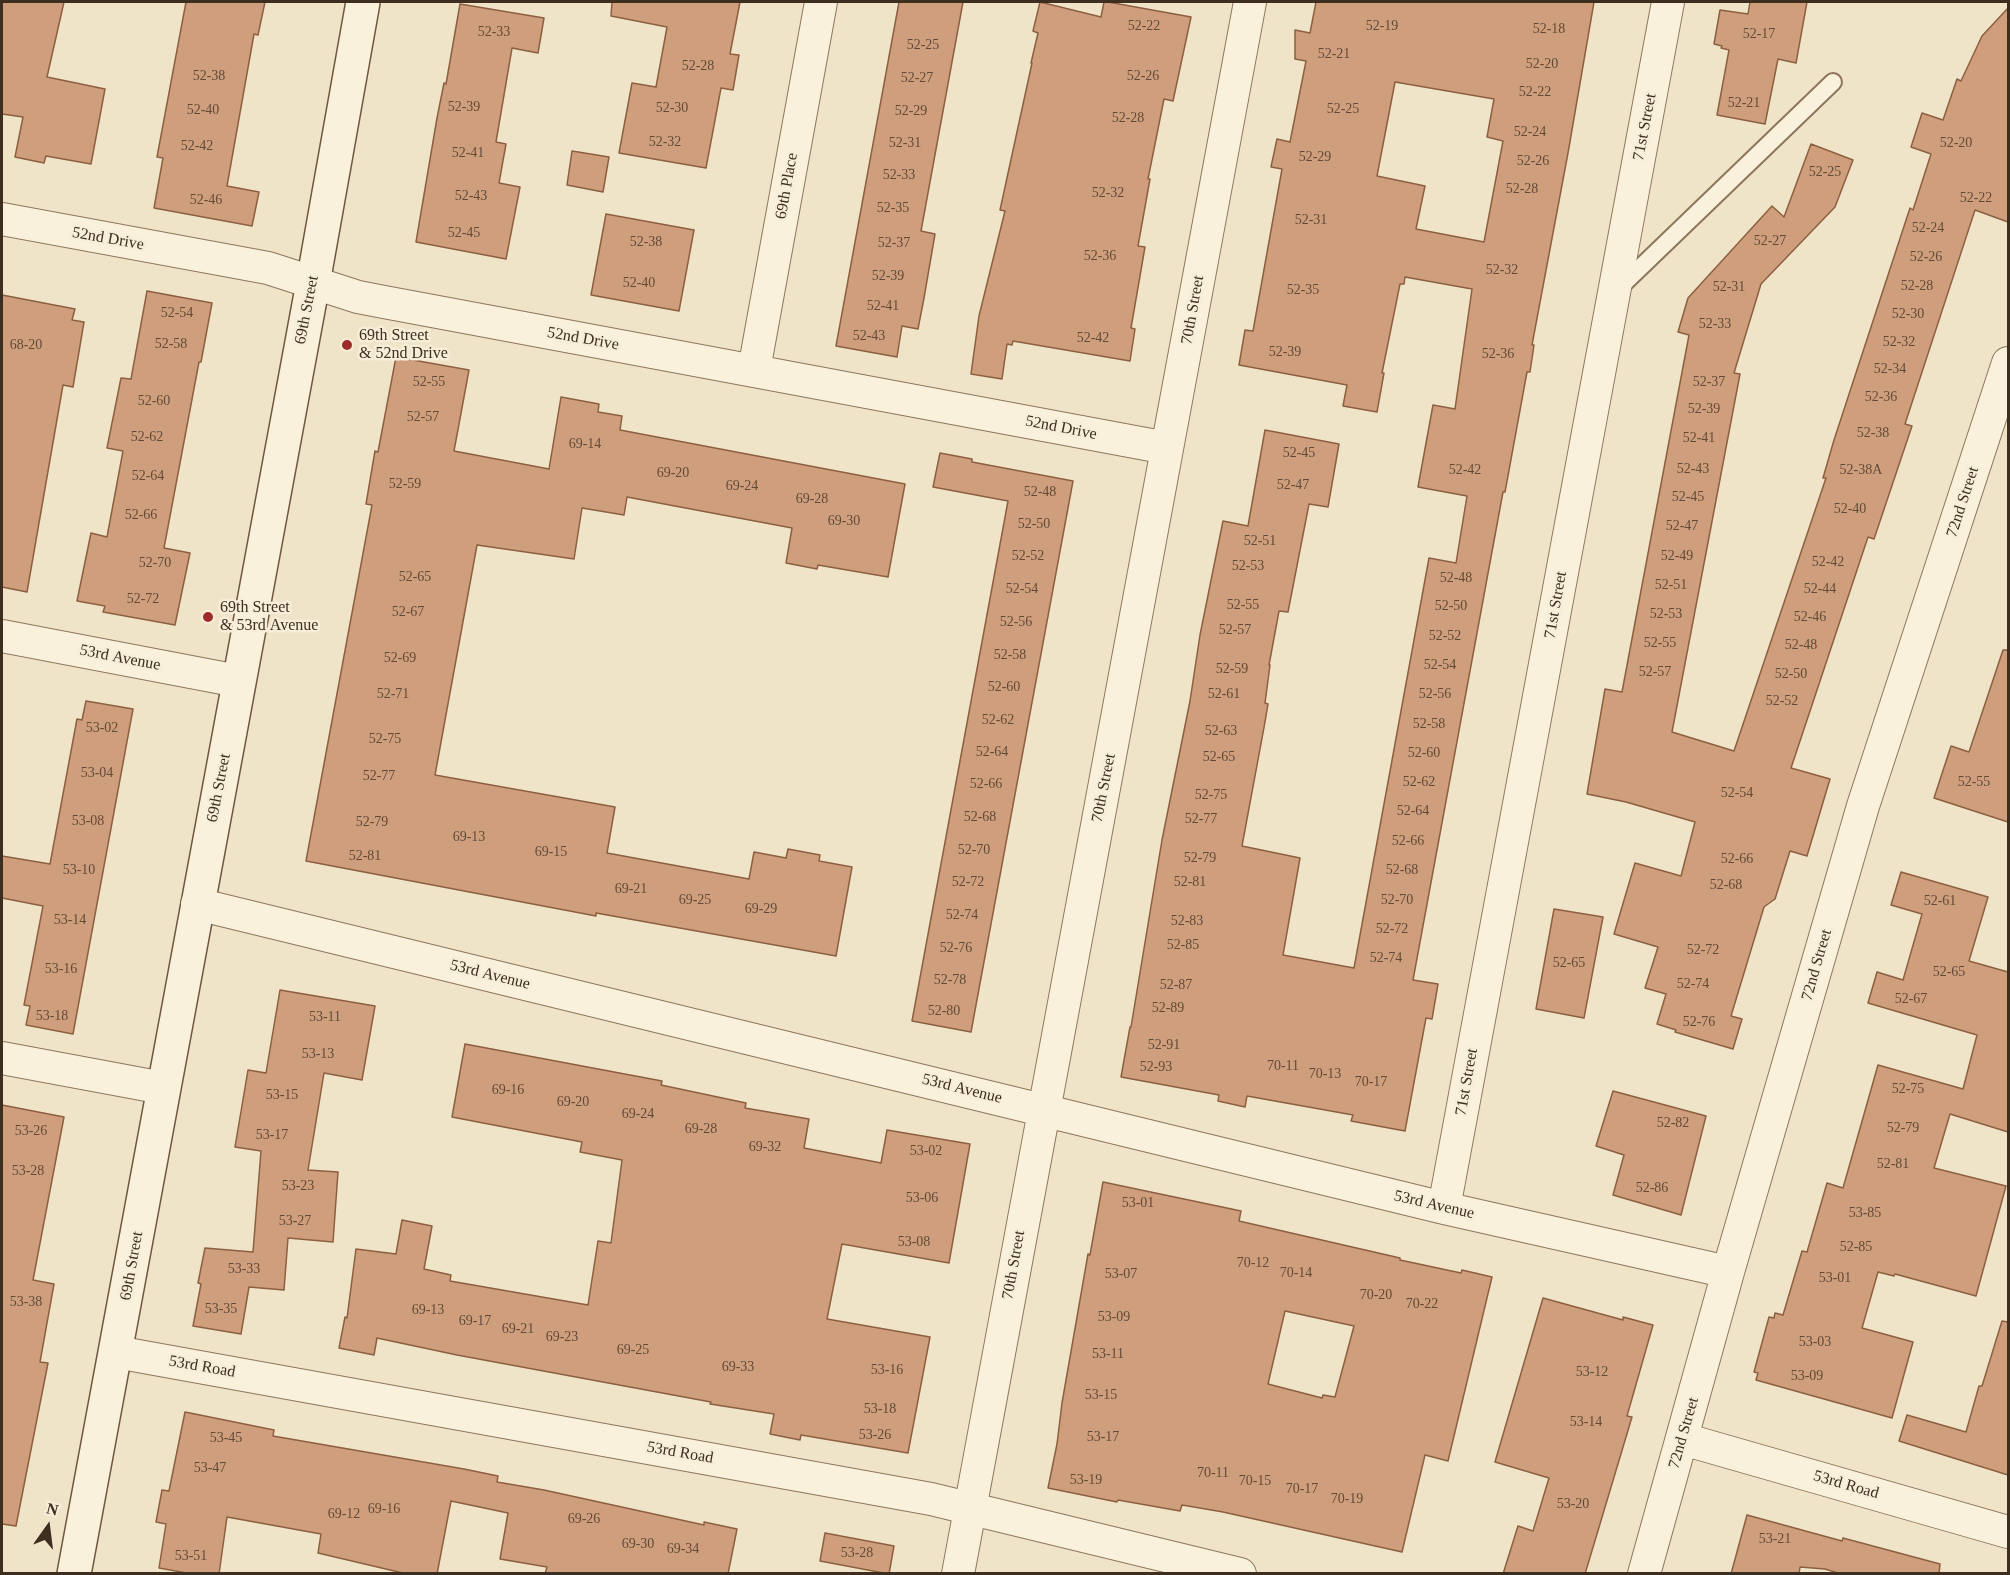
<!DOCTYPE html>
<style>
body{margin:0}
#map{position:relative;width:2010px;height:1575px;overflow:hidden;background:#f0e4c8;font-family:Georgia,serif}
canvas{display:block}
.frame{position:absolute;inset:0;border:3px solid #3d2e20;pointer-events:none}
.north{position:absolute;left:18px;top:1497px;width:60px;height:60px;-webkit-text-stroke:4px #f7eed8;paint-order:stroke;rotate:14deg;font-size:16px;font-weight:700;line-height:24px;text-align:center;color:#3d2e20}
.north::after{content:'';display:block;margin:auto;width:21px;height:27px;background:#3d2e20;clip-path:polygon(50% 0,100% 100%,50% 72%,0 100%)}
</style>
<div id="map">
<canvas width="2010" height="1575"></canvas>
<div class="frame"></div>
<div class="north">N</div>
</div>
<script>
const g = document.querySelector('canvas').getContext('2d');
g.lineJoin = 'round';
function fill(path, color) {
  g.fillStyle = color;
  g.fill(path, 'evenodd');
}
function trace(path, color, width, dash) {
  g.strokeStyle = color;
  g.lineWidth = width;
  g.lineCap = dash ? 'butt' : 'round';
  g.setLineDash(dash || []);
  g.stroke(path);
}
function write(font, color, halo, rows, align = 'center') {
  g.font = font + ' Georgia,serif';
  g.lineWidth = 5;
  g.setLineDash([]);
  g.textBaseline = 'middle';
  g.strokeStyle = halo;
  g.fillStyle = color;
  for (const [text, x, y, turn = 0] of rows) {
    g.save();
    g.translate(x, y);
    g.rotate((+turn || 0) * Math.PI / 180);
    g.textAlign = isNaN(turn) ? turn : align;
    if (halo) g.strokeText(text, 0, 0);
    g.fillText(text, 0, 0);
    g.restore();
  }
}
const building = new Path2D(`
 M2,2H64L47,77L105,89L91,164L46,156L44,163L15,157L23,117L2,114Z
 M186,2H265L258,35L254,34L227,186L259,192L252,226L154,208L163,158L157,157Z
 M612,2H740L730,54L739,55L733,90L721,88L706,168L619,153L632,83L656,87L667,27L611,16Z
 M899,2H963L921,231L935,234L924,298L918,329L902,326L897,357L836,346Z
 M1040,2L1101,17L1104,2H1108L1191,17L1173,101L1164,99L1148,179H1150L1138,246L1145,247L1131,328L1135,329L1130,361L1013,341L1012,345L1007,344L1002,379L971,374L979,316L1005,211L1000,210L1032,63H1031L1038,33L1033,31Z
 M1316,2H1594L1568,153L1532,345H1534L1530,372H1527L1505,492H1503L1413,980L1438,984L1432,1019L1426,1018L1405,1131L1351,1121L1353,1115L1247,1096L1245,1107L1218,1101L1219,1095L1121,1077L1130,1027H1131L1162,840L1190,701L1200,635L1223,521L1248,526L1265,430L1339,444L1328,507L1309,504L1288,612L1279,611L1269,665H1270L1265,703L1268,704L1265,722L1242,846L1300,858L1283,955L1354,968L1429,558L1456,563L1467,496L1418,487L1433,405L1455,409L1472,289L1405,277L1404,284H1400L1382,373H1384L1377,412L1343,406L1347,385L1239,365L1245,330L1253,331L1282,169L1271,167L1277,139L1290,142L1306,61L1295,59V30L1310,33ZM1395,82L1494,99L1487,137L1503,141L1484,242L1416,229L1425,186L1377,176Z
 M1750,2H1807L1796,63L1778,59L1765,124L1717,115L1729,50L1721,48L1722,46L1714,44L1720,10L1748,14Z
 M460,4L544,18L538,53L512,48L496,142L506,144L499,183L520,187L506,259L416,242L437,118L444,83L446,84Z
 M2008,8V222L1975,210L1905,424L1912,426L1874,539L1868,537L1791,768L1830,779L1807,856L1790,851L1775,899L1764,907L1731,1016L1742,1019L1733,1049L1675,1032L1676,1030L1657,1024L1666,994L1645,988L1658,947L1614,934L1635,863L1681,876L1695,822L1626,802L1587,794L1605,689L1622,692L1689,335L1678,332L1688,298L1772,206L1784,217L1811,144L1853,160L1835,207L1761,284L1734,373L1740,374L1672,732L1734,751L1826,478H1823L1834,440L1910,208L1913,210L1931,154L1911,147L1922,113L1943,120L1957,79L1961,81L1982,36Z
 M572,151L609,157L603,192L567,185Z
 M606,214L694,230L679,311L591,295Z
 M147,291L212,303L201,362H199L164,548L190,553L175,625L103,612L105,606L77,601L91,533L107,537L123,451L107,448L121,378L131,379Z
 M2,295L75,309L72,320L84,322L73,387L63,385L27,592L2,587Z
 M396,357L469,370L454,451L549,469L561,397L599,404L598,412L622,416L620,430L905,484L888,577L818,565L817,569L786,563L792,528L627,497L624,515L582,508L574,559L477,545L435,775L615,807L607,853L749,879L754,852L786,858L788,849L820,855L819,861L852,867L836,956L596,913V916L306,861L372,505L366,504L375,451L378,452Z
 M940,453L972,459V462L1073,481L971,1032L912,1021L1008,501L933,487Z
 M2003,650H2008V822L1934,798L1951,746L1969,752Z
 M86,701L133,709L73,1034L26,1025L30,1006L24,1005L43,906L2,898V856L50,864L77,719L82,720Z
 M1901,872L1988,897L1969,961L2008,972V1132L1950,1114L1934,1168L2006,1186L1976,1296L1895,1274L1894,1276L1878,1272L1862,1328L1913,1342L1892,1418L1756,1380L1758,1373L1754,1372L1769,1317L1774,1318L1775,1313L1783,1315L1802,1251L1807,1252L1827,1183L1843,1188L1878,1065L1963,1089L1977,1035L1868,1003L1877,972L1903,980L1922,914L1891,905Z
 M1554,909L1603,917L1584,1018L1536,1009Z
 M280,990L375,1006L362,1080L324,1073L308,1170L338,1172L333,1242L288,1238L284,1290L249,1287L241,1334L193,1326L201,1284L198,1283L205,1248L253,1252L261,1151L235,1147L248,1070L266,1073Z
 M465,1044L662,1081L661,1085L746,1103L745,1108L809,1119L804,1148L881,1163L887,1130L970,1144L949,1263L842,1244L827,1319L930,1337L908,1453L801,1435L800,1440L770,1434L774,1414L710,1404L711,1402L457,1355L377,1338L374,1355L339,1348L345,1317L347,1318L356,1249L396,1254L402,1220L432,1226L424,1269L451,1275L450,1281L588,1305L598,1241L611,1243L622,1160L580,1152L582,1142L452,1117Z
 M1613,1091L1706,1116L1681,1215L1613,1195L1624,1155L1596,1146Z
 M2,1105L64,1117L33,1280L54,1284L40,1362L48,1363L16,1526L2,1524Z
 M1103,1182L1241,1211L1239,1221L1400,1258V1260L1461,1273L1462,1270L1492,1277L1448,1461L1425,1455L1402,1552L1223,1512L1182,1505L1180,1511L1118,1500L1117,1502L1048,1488L1057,1444L1062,1403L1088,1254L1090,1255ZM1285,1311L1354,1326L1335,1397L1323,1395L1322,1398L1268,1384Z
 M1543,1298L1623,1320V1317L1653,1325L1627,1416L1632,1417L1585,1574H1503L1518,1526L1533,1531L1549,1478L1495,1462Z
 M2002,1321L2008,1322V1475L1899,1441L1907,1415L1966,1432L1979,1386H1982Z
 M185,1412L274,1430L273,1436L464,1469L498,1476L497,1482L544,1490L704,1525V1522L737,1529L728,1574H545L547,1567L500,1559L508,1513L451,1501L437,1574H407L318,1553L321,1534L227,1517L219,1574H192L159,1568L166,1524L156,1522L162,1490L169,1491Z
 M1747,1515L1842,1541L1843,1538L1940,1564L1939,1574H1841L1825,1569L1800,1567L1799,1574H1731Z
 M825,1533L894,1546L889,1574L820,1561Z`);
fill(building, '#cf9f7d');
trace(building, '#8d5f41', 1.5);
const lane = new Path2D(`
 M1618,289L1833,82`);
const street = new Path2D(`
 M2,219L268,268L358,297L384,302L1167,448
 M754,370L821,2
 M2,636L238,681
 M197,904L1444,1208L1728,1272
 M2,1058L163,1088
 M1444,1208L1668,2
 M116,1352L931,1499L1240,1574
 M1683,1439L2008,1532
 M958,1574L1250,2
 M1644,1574L1728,1272L1863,806L2008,363`);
const secondary = new Path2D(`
 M74,1574L313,283L363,2`);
trace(lane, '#8d765c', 20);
trace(street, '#8d765c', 34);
trace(secondary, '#6f573f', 36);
trace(lane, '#faf1dc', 16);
trace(street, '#faf1dc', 32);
trace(secondary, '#faf1dc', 33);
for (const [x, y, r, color] of [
 [347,345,6,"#9e2a2b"],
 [208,617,6,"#9e2a2b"]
]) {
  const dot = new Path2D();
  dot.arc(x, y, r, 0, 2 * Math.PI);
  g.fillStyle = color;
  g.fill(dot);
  trace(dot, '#f7eed8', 2);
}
write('14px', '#624a37', null, [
 ["52-22",1144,26],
 ["52-19",1382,26],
 ["52-18",1549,29],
 ["52-33",494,32],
 ["52-17",1759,34],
 ["52-25",923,45],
 ["52-21",1334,54],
 ["52-20",1542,64],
 ["52-28",698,66],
 ["52-38",209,76],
 ["52-26",1143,76],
 ["52-27",917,78],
 ["52-22",1535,92],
 ["52-21",1744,103],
 ["52-39",464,107],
 ["52-30",672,108],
 ["52-25",1343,109],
 ["52-40",203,110],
 ["52-29",911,111],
 ["52-28",1128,118],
 ["52-24",1530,132],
 ["52-32",665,142],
 ["52-31",905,143],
 ["52-20",1956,143],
 ["52-42",197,146],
 ["52-41",468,153],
 ["52-29",1315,157],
 ["52-26",1533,161],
 ["52-25",1825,172],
 ["52-33",899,175],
 ["52-28",1522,189],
 ["52-32",1108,193],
 ["52-43",471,196],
 ["52-22",1976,198],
 ["52-46",206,200],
 ["52-35",893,208],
 ["52-31",1311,220],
 ["52-24",1928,228],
 ["52-45",464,233],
 ["52-27",1770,241],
 ["52-38",646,242],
 ["52-37",894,243],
 ["52-36",1100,256],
 ["52-26",1926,257],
 ["52-32",1502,270],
 ["52-39",888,276],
 ["52-40",639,283],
 ["52-28",1917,286],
 ["52-31",1729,287],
 ["52-35",1303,290],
 ["52-41",883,306],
 ["52-54",177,313],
 ["52-30",1908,314],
 ["52-33",1715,324],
 ["52-43",869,336],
 ["52-42",1093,338],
 ["52-32",1899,342],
 ["52-58",171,344],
 ["68-20",26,345],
 ["52-39",1285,352],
 ["52-36",1498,354],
 ["52-34",1890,369],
 ["52-55",429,382],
 ["52-37",1709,382],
 ["52-36",1881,397],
 ["52-60",154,401],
 ["52-39",1704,409],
 ["52-57",423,417],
 ["52-38",1873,433],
 ["52-62",147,437],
 ["52-41",1699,438],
 ["69-14",585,444],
 ["52-45",1299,453],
 ["52-43",1693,469],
 ["52-42",1465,470],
 ["52-38A",1861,470],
 ["69-20",673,473],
 ["52-64",148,476],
 ["52-59",405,484],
 ["52-47",1293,485],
 ["69-24",742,486],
 ["52-48",1040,492],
 ["52-45",1688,497],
 ["69-28",812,499],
 ["52-40",1850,509],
 ["52-66",141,515],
 ["69-30",844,521],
 ["52-50",1034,524],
 ["52-47",1682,526],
 ["52-51",1260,541],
 ["52-52",1028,556],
 ["52-49",1677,556],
 ["52-42",1828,562],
 ["52-70",155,563],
 ["52-53",1248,566],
 ["52-65",415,577],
 ["52-48",1456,578],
 ["52-51",1671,585],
 ["52-54",1022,589],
 ["52-44",1820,589],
 ["52-72",143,599],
 ["52-55",1243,605],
 ["52-50",1451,606],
 ["52-67",408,612],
 ["52-53",1666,614],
 ["52-46",1810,617],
 ["52-56",1016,622],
 ["52-57",1235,630],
 ["52-52",1445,636],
 ["52-55",1660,643],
 ["52-48",1801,645],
 ["52-58",1010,655],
 ["52-69",400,658],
 ["52-54",1440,665],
 ["52-59",1232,669],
 ["52-57",1655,672],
 ["52-50",1791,674],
 ["52-60",1004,687],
 ["52-71",393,694],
 ["52-61",1224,694],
 ["52-56",1435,694],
 ["52-52",1782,701],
 ["52-62",998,720],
 ["52-58",1429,724],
 ["53-02",102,728],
 ["52-63",1221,731],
 ["52-75",385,739],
 ["52-64",992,752],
 ["52-60",1424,753],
 ["52-65",1219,757],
 ["53-04",97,773],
 ["52-77",379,776],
 ["52-62",1419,782],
 ["52-55",1974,782],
 ["52-66",986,784],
 ["52-54",1737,793],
 ["52-75",1211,795],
 ["52-64",1413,811],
 ["52-68",980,817],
 ["52-77",1201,819],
 ["53-08",88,821],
 ["52-79",372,822],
 ["69-13",469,837],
 ["52-66",1408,841],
 ["52-70",974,850],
 ["69-15",551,852],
 ["52-81",365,856],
 ["52-79",1200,858],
 ["52-66",1737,859],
 ["53-10",79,870],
 ["52-68",1402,870],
 ["52-72",968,882],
 ["52-81",1190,882],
 ["52-68",1726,885],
 ["69-21",631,889],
 ["69-25",695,900],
 ["52-70",1397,900],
 ["52-61",1940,901],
 ["69-29",761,909],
 ["52-74",962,915],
 ["53-14",70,920],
 ["52-83",1187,921],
 ["52-72",1392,929],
 ["52-85",1183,945],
 ["52-76",956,948],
 ["52-72",1703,950],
 ["52-74",1386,958],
 ["52-65",1569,963],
 ["53-16",61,969],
 ["52-65",1949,972],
 ["52-78",950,980],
 ["52-74",1693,984],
 ["52-87",1176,985],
 ["52-67",1911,999],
 ["52-89",1168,1008],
 ["52-80",944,1011],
 ["53-18",52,1016],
 ["53-11",325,1017],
 ["52-76",1699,1022],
 ["52-91",1164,1045],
 ["53-13",318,1054],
 ["70-11",1283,1066],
 ["52-93",1156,1067],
 ["70-13",1325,1074],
 ["70-17",1371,1082],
 ["52-75",1908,1089],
 ["69-16",508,1090],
 ["53-15",282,1095],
 ["69-20",573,1102],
 ["69-24",638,1114],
 ["52-82",1673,1123],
 ["52-79",1903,1128],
 ["69-28",701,1129],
 ["53-26",31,1131],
 ["53-17",272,1135],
 ["69-32",765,1147],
 ["53-02",926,1151],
 ["52-81",1893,1164],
 ["53-28",28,1171],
 ["53-23",298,1186],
 ["52-86",1652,1188],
 ["53-06",922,1198],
 ["53-01",1138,1203],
 ["53-85",1865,1213],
 ["53-27",295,1221],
 ["53-08",914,1242],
 ["52-85",1856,1247],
 ["70-12",1253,1263],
 ["53-33",244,1269],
 ["70-14",1296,1273],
 ["53-07",1121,1274],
 ["53-01",1835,1278],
 ["70-20",1376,1295],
 ["53-38",26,1302],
 ["70-22",1422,1304],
 ["53-35",221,1309],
 ["69-13",428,1310],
 ["53-09",1114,1317],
 ["69-17",475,1321],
 ["69-21",518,1329],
 ["69-23",562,1337],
 ["53-03",1815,1342],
 ["69-25",633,1350],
 ["53-11",1108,1354],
 ["69-33",738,1367],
 ["53-16",887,1370],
 ["53-12",1592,1372],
 ["53-09",1807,1376],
 ["53-15",1101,1395],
 ["53-18",880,1409],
 ["53-14",1586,1422],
 ["53-26",875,1435],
 ["53-17",1103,1437],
 ["53-45",226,1438],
 ["53-47",210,1468],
 ["70-11",1213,1473],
 ["53-19",1086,1480],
 ["70-15",1255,1481],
 ["70-17",1302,1489],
 ["70-19",1347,1499],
 ["53-20",1573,1504],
 ["69-16",384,1509],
 ["69-12",344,1514],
 ["69-26",584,1519],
 ["53-21",1775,1539],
 ["69-30",638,1544],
 ["69-34",683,1549],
 ["53-28",857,1553],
 ["53-51",191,1556]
]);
write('16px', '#3d2e20', '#f7eed8', [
 ["71st Street",1645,127,-79],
 ["69th Place",787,186,-80],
 ["52nd Drive",108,239,10],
 ["69th Street",307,310,-79],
 ["70th Street",1193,310,-80],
 ["52nd Drive",583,339,10],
 ["52nd Drive",1061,428,11],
 ["72nd Street",1963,502,-72],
 ["71st Street",1556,605,-80],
 ["53rd Avenue",120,658,11],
 ["69th Street",219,788,-79],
 ["70th Street",1104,788,-79],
 ["72nd Street",1817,965,-74],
 ["53rd Avenue",490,975,14],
 ["71st Street",1467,1082,-80],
 ["53rd Avenue",962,1089,14],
 ["53rd Avenue",1434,1205,13],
 ["70th Street",1014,1265,-80],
 ["69th Street",132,1266,-80],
 ["53rd Road",202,1367,10],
 ["72nd Street",1684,1433,-74],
 ["53rd Road",680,1453,10],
 ["53rd Road",1846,1485,16]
]);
write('16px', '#3d2e20', '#f7eed8', [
 ["69th Street",359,336],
 ["& 52nd Drive",359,354],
 ["69th Street",220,608],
 ["& 53rd Avenue",220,626]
], 'left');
</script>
